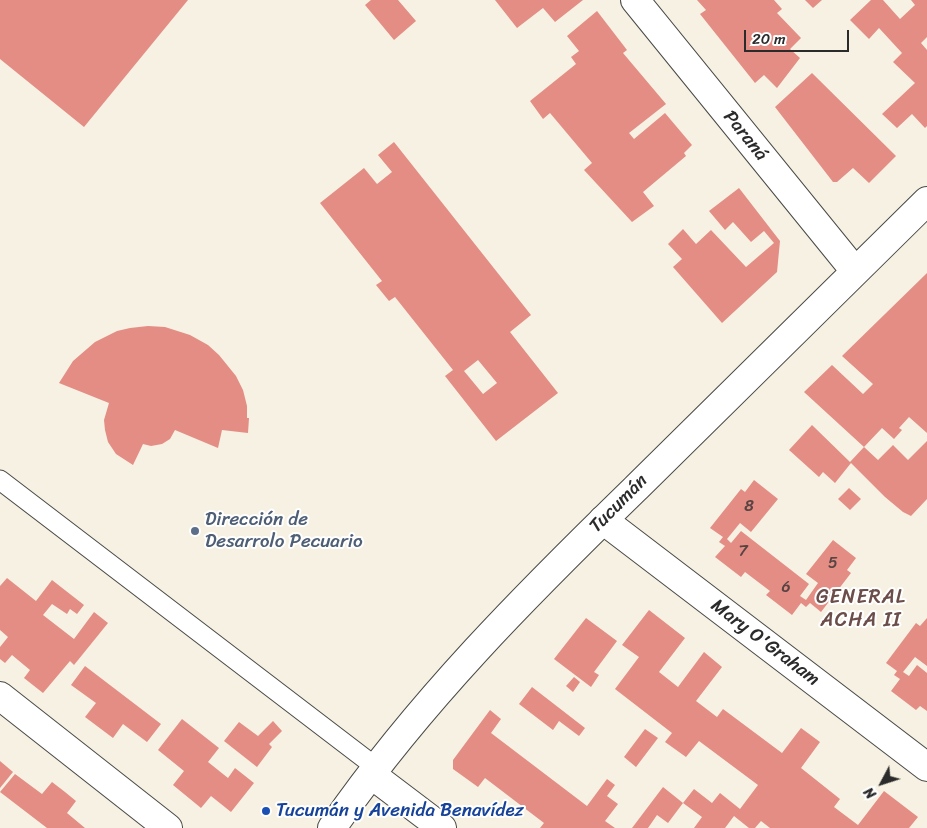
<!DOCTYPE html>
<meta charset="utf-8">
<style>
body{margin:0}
#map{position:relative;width:927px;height:828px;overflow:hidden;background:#f6f1e2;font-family:Sriracha,sans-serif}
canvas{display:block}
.north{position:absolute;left:857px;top:758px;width:50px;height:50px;-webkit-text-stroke:4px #fff;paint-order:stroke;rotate:230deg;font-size:14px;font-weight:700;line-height:20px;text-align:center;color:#2b2b2b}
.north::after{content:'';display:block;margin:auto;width:18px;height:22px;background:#2b2b2b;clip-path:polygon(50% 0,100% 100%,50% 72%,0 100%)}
.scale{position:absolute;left:744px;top:30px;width:105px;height:22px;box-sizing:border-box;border:2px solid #2b2b2b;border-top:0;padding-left:6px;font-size:15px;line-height:18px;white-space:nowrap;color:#2b2b2b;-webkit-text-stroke:4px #fff;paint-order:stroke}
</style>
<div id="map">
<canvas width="927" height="828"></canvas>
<div class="north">N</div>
<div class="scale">20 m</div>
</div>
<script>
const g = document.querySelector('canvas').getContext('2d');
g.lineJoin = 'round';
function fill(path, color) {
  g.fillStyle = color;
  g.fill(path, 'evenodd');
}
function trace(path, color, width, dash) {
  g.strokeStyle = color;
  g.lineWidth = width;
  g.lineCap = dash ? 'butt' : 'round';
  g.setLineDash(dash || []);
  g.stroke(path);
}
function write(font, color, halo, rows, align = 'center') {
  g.font = font + ' Sriracha,sans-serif';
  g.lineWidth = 4;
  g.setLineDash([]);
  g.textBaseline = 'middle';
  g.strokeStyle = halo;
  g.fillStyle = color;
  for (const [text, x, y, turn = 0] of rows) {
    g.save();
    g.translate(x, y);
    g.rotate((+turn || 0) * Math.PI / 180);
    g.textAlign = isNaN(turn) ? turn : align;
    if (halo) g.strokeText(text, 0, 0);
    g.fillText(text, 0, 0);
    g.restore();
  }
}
fill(new Path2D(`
 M0,0H188L84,127L0,59Z
 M371,0H398L416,21L394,40L365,5Z
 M495,0H583L555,22L543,8L517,28Z
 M697,0H774L782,9L777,13L801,38L790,49L800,58L777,88L764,75L755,83L700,14L706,10Z
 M805,0H822L813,8Z
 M871,0H883L900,19L915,5L911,0H927V37L921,43L927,50V126L925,128L912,114L897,128L882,114L915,83L893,62L902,53L879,28L869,39L850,20Z
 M597,11L627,50L623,53L666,104L629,133L634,139L665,113L692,145L684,153L686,156L643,192L654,206L632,222L584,170L592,163L550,113L543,119L530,101L576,64L571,57L579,51L567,36Z
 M812,73L896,156L869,183L853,168L837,182H833L775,107Z
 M394,142L531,315L510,332L558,393L496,441L445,376L453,370L395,297L389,301L376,285L382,281L320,203L364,168L377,184L392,172L378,155ZM478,360L497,383L483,394L464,371Z
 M739,188L780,241L777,272L722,323L673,267L682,259L668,244L683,229L696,244L711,230L746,267L774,243L764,231L751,242L733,222L725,230L709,211Z
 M927,273V433L909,417L899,428L902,430L894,439L882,428L864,447L804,392L832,365L863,394L873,384L842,356Z
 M148,326L165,327L190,335L208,345L219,355L236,376L243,390L247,406V418H249L248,433L222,430L218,448L175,430L170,439L162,444L151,446L143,444L133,465L116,454L108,442L105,430L104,420L109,403L59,383L73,361L95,342L117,331L130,328Z
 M812,425L850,462L864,447L878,460L893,445L908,460L927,441V499L911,516L903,512L885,497L851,463L835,483L823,472L819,477L789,450Z
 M754,480L778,499L751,532L740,523L727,539L731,543L741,531L809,584L800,596L806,600L818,583L806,574L833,540L856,558L847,570L851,573L821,612L810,603L806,607L801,603L792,615L766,595L770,591L745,572L741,577L715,557L725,546L719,542L723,537L710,528L741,489L745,492Z
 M849,488L861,499L850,510L838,499Z
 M7,578L36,601L52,580L84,605L77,614L70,609L67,614L52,604L43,615L74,639L94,612L108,623L74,665L70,661L43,693L24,678L30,670L12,655L5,663L0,659V647L8,637L0,630V586Z
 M649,610L685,638L659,672L678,687L704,652L722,667L696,701L717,717L723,709L782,753L801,728L820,742L801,768L840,799L834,807L858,825L884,791L918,817L909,828H770L761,821L755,828H749L734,816L725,828H694L702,817L683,803L694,789L712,803L720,793L740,809L758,785L699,741L686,757L665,742L672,733L615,689L639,657L622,645Z
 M586,618L617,641L594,672L599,675L591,687L554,659Z
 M927,618V666L915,657L903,672L909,676L917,665L927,673V711L920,706L916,710L891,691L900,679L894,675L897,671L886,663L916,623L920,626Z
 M85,666L161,724L147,742L123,724L113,738L85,717L96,703L71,685Z
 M574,677L580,682L573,692L566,686Z
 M532,687L585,728L579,736L559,721L553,730L519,704Z
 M490,710L501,719L491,733L587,806L607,779L615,785L607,796L618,804L605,821L615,828H540L544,823L485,778L478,787L453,769V760Z
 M182,719L219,748L208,762L228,778L235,768L254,783L231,812L211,796L201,808L173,785L184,771L158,750Z
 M273,721L282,731L269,744L272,747L257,767L224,741L239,722L258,736Z
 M645,729L658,738L636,767L624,757Z
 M0,761L13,772L0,788Z
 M15,774L42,794L52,782L65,792L76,801L67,813L85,828H47L0,792Z
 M663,787L683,803L668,823L657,815L648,828H632Z`), '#e38d85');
const service = new Path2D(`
 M0,480L377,768`);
const minor = new Path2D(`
 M635,0L855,271
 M603,520L927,767
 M0,696L168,828
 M372,775L442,828`);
const tertiary = new Path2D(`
 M332,828C419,702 527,594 636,488C733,392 830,296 927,201`);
trace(service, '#494946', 21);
trace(minor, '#494946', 30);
trace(tertiary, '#494946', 30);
trace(service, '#fff', 19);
trace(minor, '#fff', 28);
trace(tertiary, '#fff', 28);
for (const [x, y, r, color] of [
 [195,531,5,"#5c6f8a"],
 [266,811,5,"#1a4fb4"]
]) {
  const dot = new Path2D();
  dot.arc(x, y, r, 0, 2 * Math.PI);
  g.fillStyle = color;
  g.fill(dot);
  trace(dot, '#fff', 2);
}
write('16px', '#594442', null, [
 ["8",749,507],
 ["7",743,552],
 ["5",833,564],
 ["6",786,588]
]);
write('19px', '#2b2b2b', '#fff', [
 ["Paraná",745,136,51],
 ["Tucumán",619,504,-45],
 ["Mary O'Graham",765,643,37]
]);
write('19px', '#4e5e75', '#fff', [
 ["Dirección de",205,520],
 ["Desarrolo Pecuario",205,542]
], 'left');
write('19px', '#164399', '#fff', [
 ["Tucumán y Avenida Benavídez",276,811]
], 'left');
g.letterSpacing = '1px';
write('20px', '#6b4d4a', '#fff', [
 ["GENERAL",861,598],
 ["ACHA II",861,621]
]);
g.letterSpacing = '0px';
</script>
